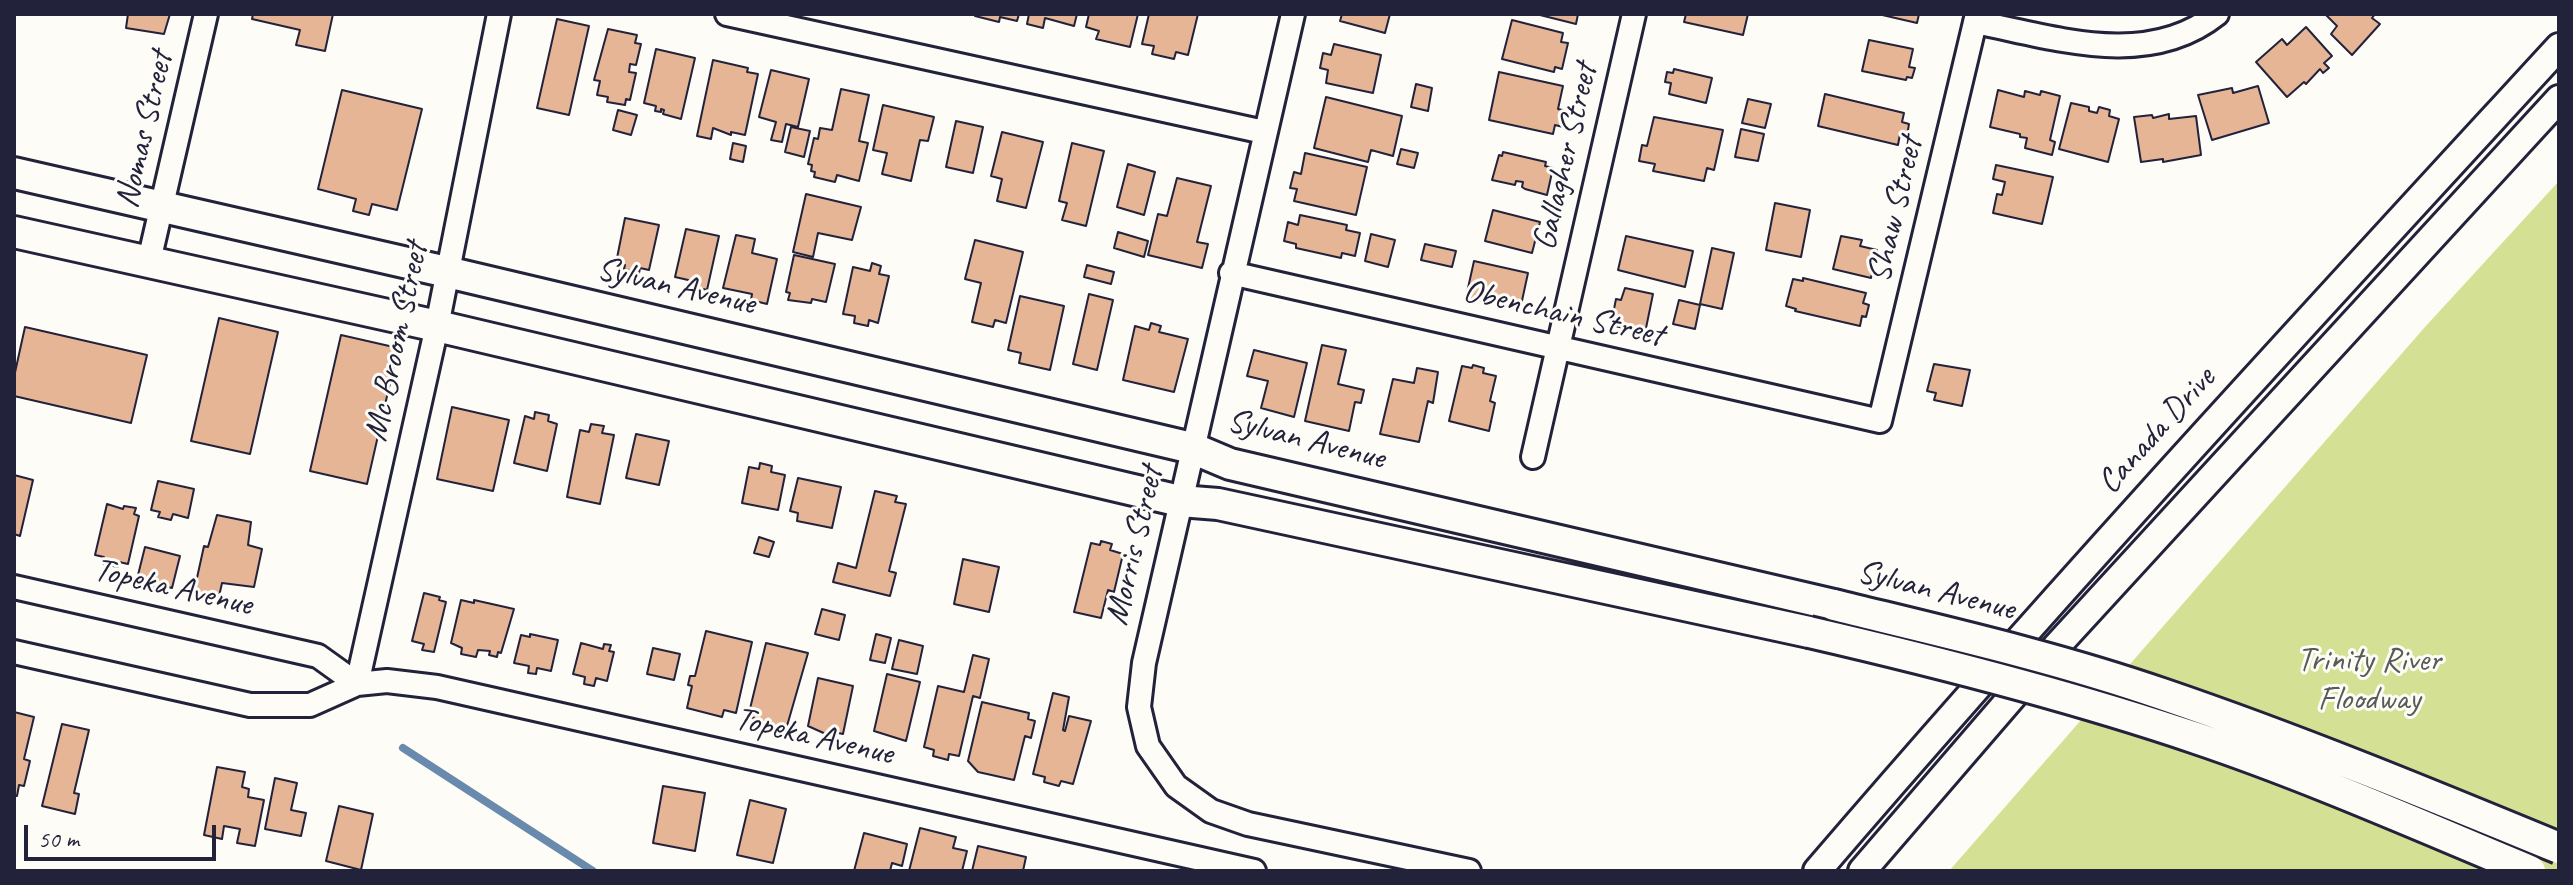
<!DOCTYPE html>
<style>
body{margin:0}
#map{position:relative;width:2573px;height:885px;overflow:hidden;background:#fdfcf7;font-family:Caveat,sans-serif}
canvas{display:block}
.frame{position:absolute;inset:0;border:16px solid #22223b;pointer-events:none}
.scale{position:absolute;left:24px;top:825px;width:192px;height:36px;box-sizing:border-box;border:4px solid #22223b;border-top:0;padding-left:10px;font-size:24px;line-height:28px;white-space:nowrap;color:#22223b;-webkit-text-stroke:6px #fdfcf7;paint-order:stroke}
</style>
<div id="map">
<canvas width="2573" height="885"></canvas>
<div class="frame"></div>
<div class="scale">50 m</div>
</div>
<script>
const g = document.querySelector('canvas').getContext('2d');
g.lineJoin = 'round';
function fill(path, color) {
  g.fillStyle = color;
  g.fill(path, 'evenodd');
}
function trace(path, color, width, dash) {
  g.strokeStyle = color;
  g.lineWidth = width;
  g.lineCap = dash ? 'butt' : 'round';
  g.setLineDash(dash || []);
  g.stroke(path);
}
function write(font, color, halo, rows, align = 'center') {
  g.font = font + ' Caveat,sans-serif';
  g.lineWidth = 6;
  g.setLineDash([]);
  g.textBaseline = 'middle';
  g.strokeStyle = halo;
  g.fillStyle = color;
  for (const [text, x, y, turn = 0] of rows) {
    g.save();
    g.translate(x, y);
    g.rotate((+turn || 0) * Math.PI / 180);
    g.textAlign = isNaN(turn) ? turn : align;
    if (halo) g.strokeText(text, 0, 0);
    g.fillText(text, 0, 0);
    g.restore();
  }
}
fill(new Path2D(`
 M2559,181V871H1949L2425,327Z`), '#d4e093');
trace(new Path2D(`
 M403,748L593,871`), '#698aac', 8);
const building = new Path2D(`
 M128,14H170L164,34L126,28Z
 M253,14H333L325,51L296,45L300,30L252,19Z
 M975,14H1019L1017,21L1000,17L999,22L975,16Z
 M1029,14H1077L1074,26L1045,18L1043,28L1027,24Z
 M1089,14H1138L1130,47L1096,39L1099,31L1086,27Z
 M1149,14H1198L1188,55L1176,52L1174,59L1152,54L1154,46L1142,44Z
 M1342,14H1390L1385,33L1340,21Z
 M1536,14H1578L1576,24Z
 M1686,14H1748L1743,35L1684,22Z
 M1878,14H1919L1917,23Z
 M2325,14H2375L2372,18L2380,24L2352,55L2331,34L2337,26Z
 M557,19L589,26L569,115L537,108Z
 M1512,20L1563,33L1561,42L1568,43L1562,69L1555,67L1554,72L1502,59Z
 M2306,27L2332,56L2324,63L2329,68L2323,73L2320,69L2306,84L2304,82L2287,97L2256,62L2282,39L2287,45Z
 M608,29L637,35L635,43L641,44L636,65L630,64L629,72L636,73L630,100L626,99L625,105L607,102L608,97L597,95L600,81L594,80Z
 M1869,40L1913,49L1909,67L1915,68L1912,78L1907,77L1906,80L1862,71Z
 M1334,44L1381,55L1373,93L1326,83L1328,70L1320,68L1323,53L1331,55Z
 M656,49L695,58L681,119L663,114L664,110L661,109V112L655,111L656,106L644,103Z
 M713,60L748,68L747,72L758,74L745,135L731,132V135L713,128L711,139L697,136Z
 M1674,69L1712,78L1706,103L1669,94L1671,83L1665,82L1667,72L1673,73Z
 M771,70L809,79L798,127L786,124L782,142L771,140L776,122L759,117Z
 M1499,72L1563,86L1558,109L1567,111L1563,127L1555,125L1553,134L1489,120Z
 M1416,84L1432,88L1428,111L1411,107Z
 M2258,86L2269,123L2212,140L2198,95L2232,88L2233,93Z
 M841,89L869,95L859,141L868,143L859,181L837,175L835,182L814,177L815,172L811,171L812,165L808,164L814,138L818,139L820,128L832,130Z
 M342,90L422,109L397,210L372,204L369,215L353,211L356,199L318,189Z
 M1998,90L2024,97L2025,91L2040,95L2041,91L2060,96L2050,140L2055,142L2052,155L2025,148L2027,138L2020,137V134L1990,127Z
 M1825,94L1904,113L1902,122L1909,124L1907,136L1900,134L1898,145L1818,126Z
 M1326,97L1402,116L1393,156L1371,150L1368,162L1314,148Z
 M1748,99L1771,104L1765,128L1742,123Z
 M2071,103L2089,107V111L2097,113L2099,107L2110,110L2109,116L2119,119L2108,162L2059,149Z
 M883,105L934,117L928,141L920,140L911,181L882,174L887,153L873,150Z
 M618,110L637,115L631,135L613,130Z
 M2169,114V119L2196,116L2201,155L2163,162V159L2141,162L2134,117L2152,115L2153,118Z
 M1654,117L1723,130L1714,170L1707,168L1704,181L1653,171L1655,164L1639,161L1642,145L1647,146Z
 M956,121L983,127L973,173L946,167Z
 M791,127L810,131L804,157L785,152Z
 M1741,129L1764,134L1758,161L1735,157Z
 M1002,132L1043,142L1026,208L997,201L1002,179L991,176Z
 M733,143L746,146L743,162L730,159Z
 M1072,143L1104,151L1086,226L1062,220L1067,203L1059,201Z
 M1401,149L1418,153L1414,168L1397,164Z
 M1503,152L1546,162L1545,166L1553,168L1547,195L1525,189L1522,187L1523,182L1516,181L1515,185L1492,180L1499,155L1502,156Z
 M1305,153L1367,167L1356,215L1294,201L1297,189L1290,188L1294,172L1301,174Z
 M1128,164L1155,172L1144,215L1117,207Z
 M1996,165L2053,177L2042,224L1993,213L1997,194L2002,195L2005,182L1993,179Z
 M1177,178L1211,186L1197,242L1208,244L1202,268L1148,255L1158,214L1167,216Z
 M806,194L861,207L852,240L818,233L813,257L793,252Z
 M1775,203L1810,210L1801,257L1766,250Z
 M1493,210L1540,222L1532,253L1485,241Z
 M1300,215L1347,225L1346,230L1360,233L1355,256L1342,253L1341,258L1296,248V244L1284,241L1288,222L1298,225Z
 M625,218L659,225L649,270L640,268L639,273L624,269L625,265L616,263Z
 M686,229L719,236L707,290L695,287L697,282L675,277Z
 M1118,232L1148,241L1144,257L1114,248Z
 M1371,234L1395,240L1388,267L1365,261Z
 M736,235L755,239L752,253L777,259L767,304L751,300L752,294L723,288Z
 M1626,236L1693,251L1685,287L1618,270Z
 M1841,236L1862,240L1860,246L1877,250L1871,278L1833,269Z
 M975,240L1023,252L1006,323L995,320L993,327L972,322L981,283L965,279Z
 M1425,244L1456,251L1452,267L1421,260Z
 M1712,248L1734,253L1722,309L1700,304Z
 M794,255L835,264L826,302L812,299L811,303L788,300L790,293L786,292Z
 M1474,261L1528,273L1520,310L1466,297Z
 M872,263L881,266L879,274L889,276L878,323L869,320L868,326L854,323L855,316L843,314L853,267L870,271Z
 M1087,265L1114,272L1111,284L1084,277Z
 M1803,278L1866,293L1863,303L1869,305L1866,317L1862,316L1860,326L1795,311L1796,309L1786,306L1793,279L1803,281Z
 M1625,288L1653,294L1645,333L1615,326L1618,315L1613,314L1616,299L1621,300Z
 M1089,294L1113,300L1097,370L1073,364Z
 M1020,296L1064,306L1050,370L1019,363L1021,353L1008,350Z
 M1679,300L1700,305L1695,329L1673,324Z
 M219,318L278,332L250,454L191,441Z
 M1151,323L1161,326L1159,332L1188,339L1174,392L1123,380L1135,326L1149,330Z
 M25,327L147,355L131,423L14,396V377Z
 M341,335L398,348L367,484L310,471Z
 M1322,345L1346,350L1338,384L1364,390L1361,403L1355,402L1349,431L1305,421Z
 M1254,350L1307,363L1294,417L1261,408L1268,381L1247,376Z
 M1934,364L1970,370L1962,406L1934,400L1936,393L1927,391Z
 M1473,365L1484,368L1483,373L1496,376L1490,401L1495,403L1489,431L1449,421L1462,366L1472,368Z
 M1417,368L1438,372L1433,403L1428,401L1419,442L1380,434L1393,379L1414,383Z
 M452,407L509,420L493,491L437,479Z
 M535,412L549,415L548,421L557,424L547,471L514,463L525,416L534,419Z
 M591,424L604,426L602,433L614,435L600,504L567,497L580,430L589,432Z
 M636,434L669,441L659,485L626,478Z
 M760,463L772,466L771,472L785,475L778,510L742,503L749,467L759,469Z
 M14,475L33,480L20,536L14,534Z
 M798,478L841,487L832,528L797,521L798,513L790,511Z
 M158,481L194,489L188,518L173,514L171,520L158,517L160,512L151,510Z
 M875,491L897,496L895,502L906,504L889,571L896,573L890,596L833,582L838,563L856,568Z
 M107,504L123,509L124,506L136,508L134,514L139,516L128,564L119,562L118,567L103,564L104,557L95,555Z
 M217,515L251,522L248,545L262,549L254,587L222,583L218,601L193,596L204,546L208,547Z
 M759,537L774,542L769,557L754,553Z
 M1101,541L1112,544L1110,550L1123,554L1114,592L1108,590L1101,618L1074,612L1091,543L1100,545Z
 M145,547L180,556L172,588L156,584L154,589L146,587L147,582L137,579Z
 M963,559L999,567L989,612L954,604Z
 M424,593L440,597L439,600L446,602L434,652L422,650L424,644L412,641Z
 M461,600L474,603V600L514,609L501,653L498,652L497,657L489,655L490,651L478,650L476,657L461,654L462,648L451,643Z
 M822,609L845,615L839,640L815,634Z
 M706,631L752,642L736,713L724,710L722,717L687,708L692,686L688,685L690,676H695Z
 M530,634L558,640L551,671L537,668L536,674L528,673L529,666L514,663L521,635L530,637Z
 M876,634L891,638L885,663L870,660Z
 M899,640L923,646L917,674L892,669Z
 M581,643L603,649L604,644L611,645L609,651L614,652L607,681L596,678L594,686L584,684L585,677L573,674Z
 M766,643L808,653L787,726L781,725L779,733L751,726L754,718L748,717Z
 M653,648L680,654L674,680L647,674Z
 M973,655L989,659L980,698L973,696L959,756L949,754L948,760L933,756L934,750L924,747L938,686L964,692Z
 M887,674L920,682L906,741L874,731Z
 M818,678L853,686L843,734L829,731L828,735L808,726Z
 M1053,693L1069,697L1063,730L1065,731L1069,716L1091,721L1073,784L1061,781L1059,786L1044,782L1045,777L1033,774Z
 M982,702L1029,713L1028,719L1035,721L1031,738L1025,736L1014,780L978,772L968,761Z
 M14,712L34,717L24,759L30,761L24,786L19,785L17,796H14Z
 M62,724L89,730L74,793L79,794L75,814L42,806Z
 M217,767L245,772L242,787L249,789L248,797L264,800L255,846L237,843L240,829L224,826L222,839L204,835Z
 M275,778L297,783L291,810L306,813L301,836L265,829Z
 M663,786L705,793L695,851L653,843Z
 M750,800L786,809L773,863L737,855Z
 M339,806L373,814L361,870L326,861Z
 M920,828L956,837L953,848L967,851L962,871H909Z
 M864,833L907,844L902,866L892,863L890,871H854Z
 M978,846L1026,857L1023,871H972Z`);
fill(building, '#e5b596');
trace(building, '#22223b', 2);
const minor = new Path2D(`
 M727,14L1264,132
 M1293,14L1144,663L1139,707L1148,746L1176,786L1211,811L1248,824L1469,871
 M1975,22C2053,37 2147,70 2217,14
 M149,261L206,14
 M1231,273L1880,421L1977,14
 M1533,457L1634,14
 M14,587L318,656L357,684
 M14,652L250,705H310L357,684L387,681L437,687L1254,871
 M357,684L437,326L499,14`);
const tertiary = new Path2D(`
 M1817,871C2058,590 2309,319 2559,47
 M1862,871L2043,661L2559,99`);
const secondary = new Path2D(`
 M14,173L447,272L1192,448L1230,464L1834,605
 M14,232L437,326L1180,501L1218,504L1809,632`);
trace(minor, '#22223b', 28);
trace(tertiary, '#22223b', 32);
trace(secondary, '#22223b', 36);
trace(minor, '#fdfcf7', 22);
trace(tertiary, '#fdfcf7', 26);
trace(secondary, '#fdfcf7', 30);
const secondaryBridge = new Path2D(`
 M1834,605C1944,632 2055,657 2162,694C2297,740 2428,794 2559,848
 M1809,632C1939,662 2069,695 2196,738C2309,776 2419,825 2530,871`);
trace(secondaryBridge, '#22223b', 36, []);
trace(secondaryBridge, '#fdfcf7', 30);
write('34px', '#22223b', '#fdfcf7', [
 ["Nomas Street",145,130,-77],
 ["Gallagher Street",1566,157,-77],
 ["Shaw Street",1896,210,-77],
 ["Sylvan Avenue",676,287,13],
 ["Obenchain Street",1563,314,13],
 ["Mc Broom Street",397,342,-78],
 ["Canada Drive",2157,431,-48],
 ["Sylvan Avenue",1306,440,14],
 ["Morris Street",1135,546,-77],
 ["Topeka Avenue",173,588,13],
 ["Sylvan Avenue",1936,591,14],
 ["Topeka Avenue",814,737,13]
]);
write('34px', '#575b55', '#fdfcf7', [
 ["Trinity River",2369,661],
 ["Floodway",2369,700]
]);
</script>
